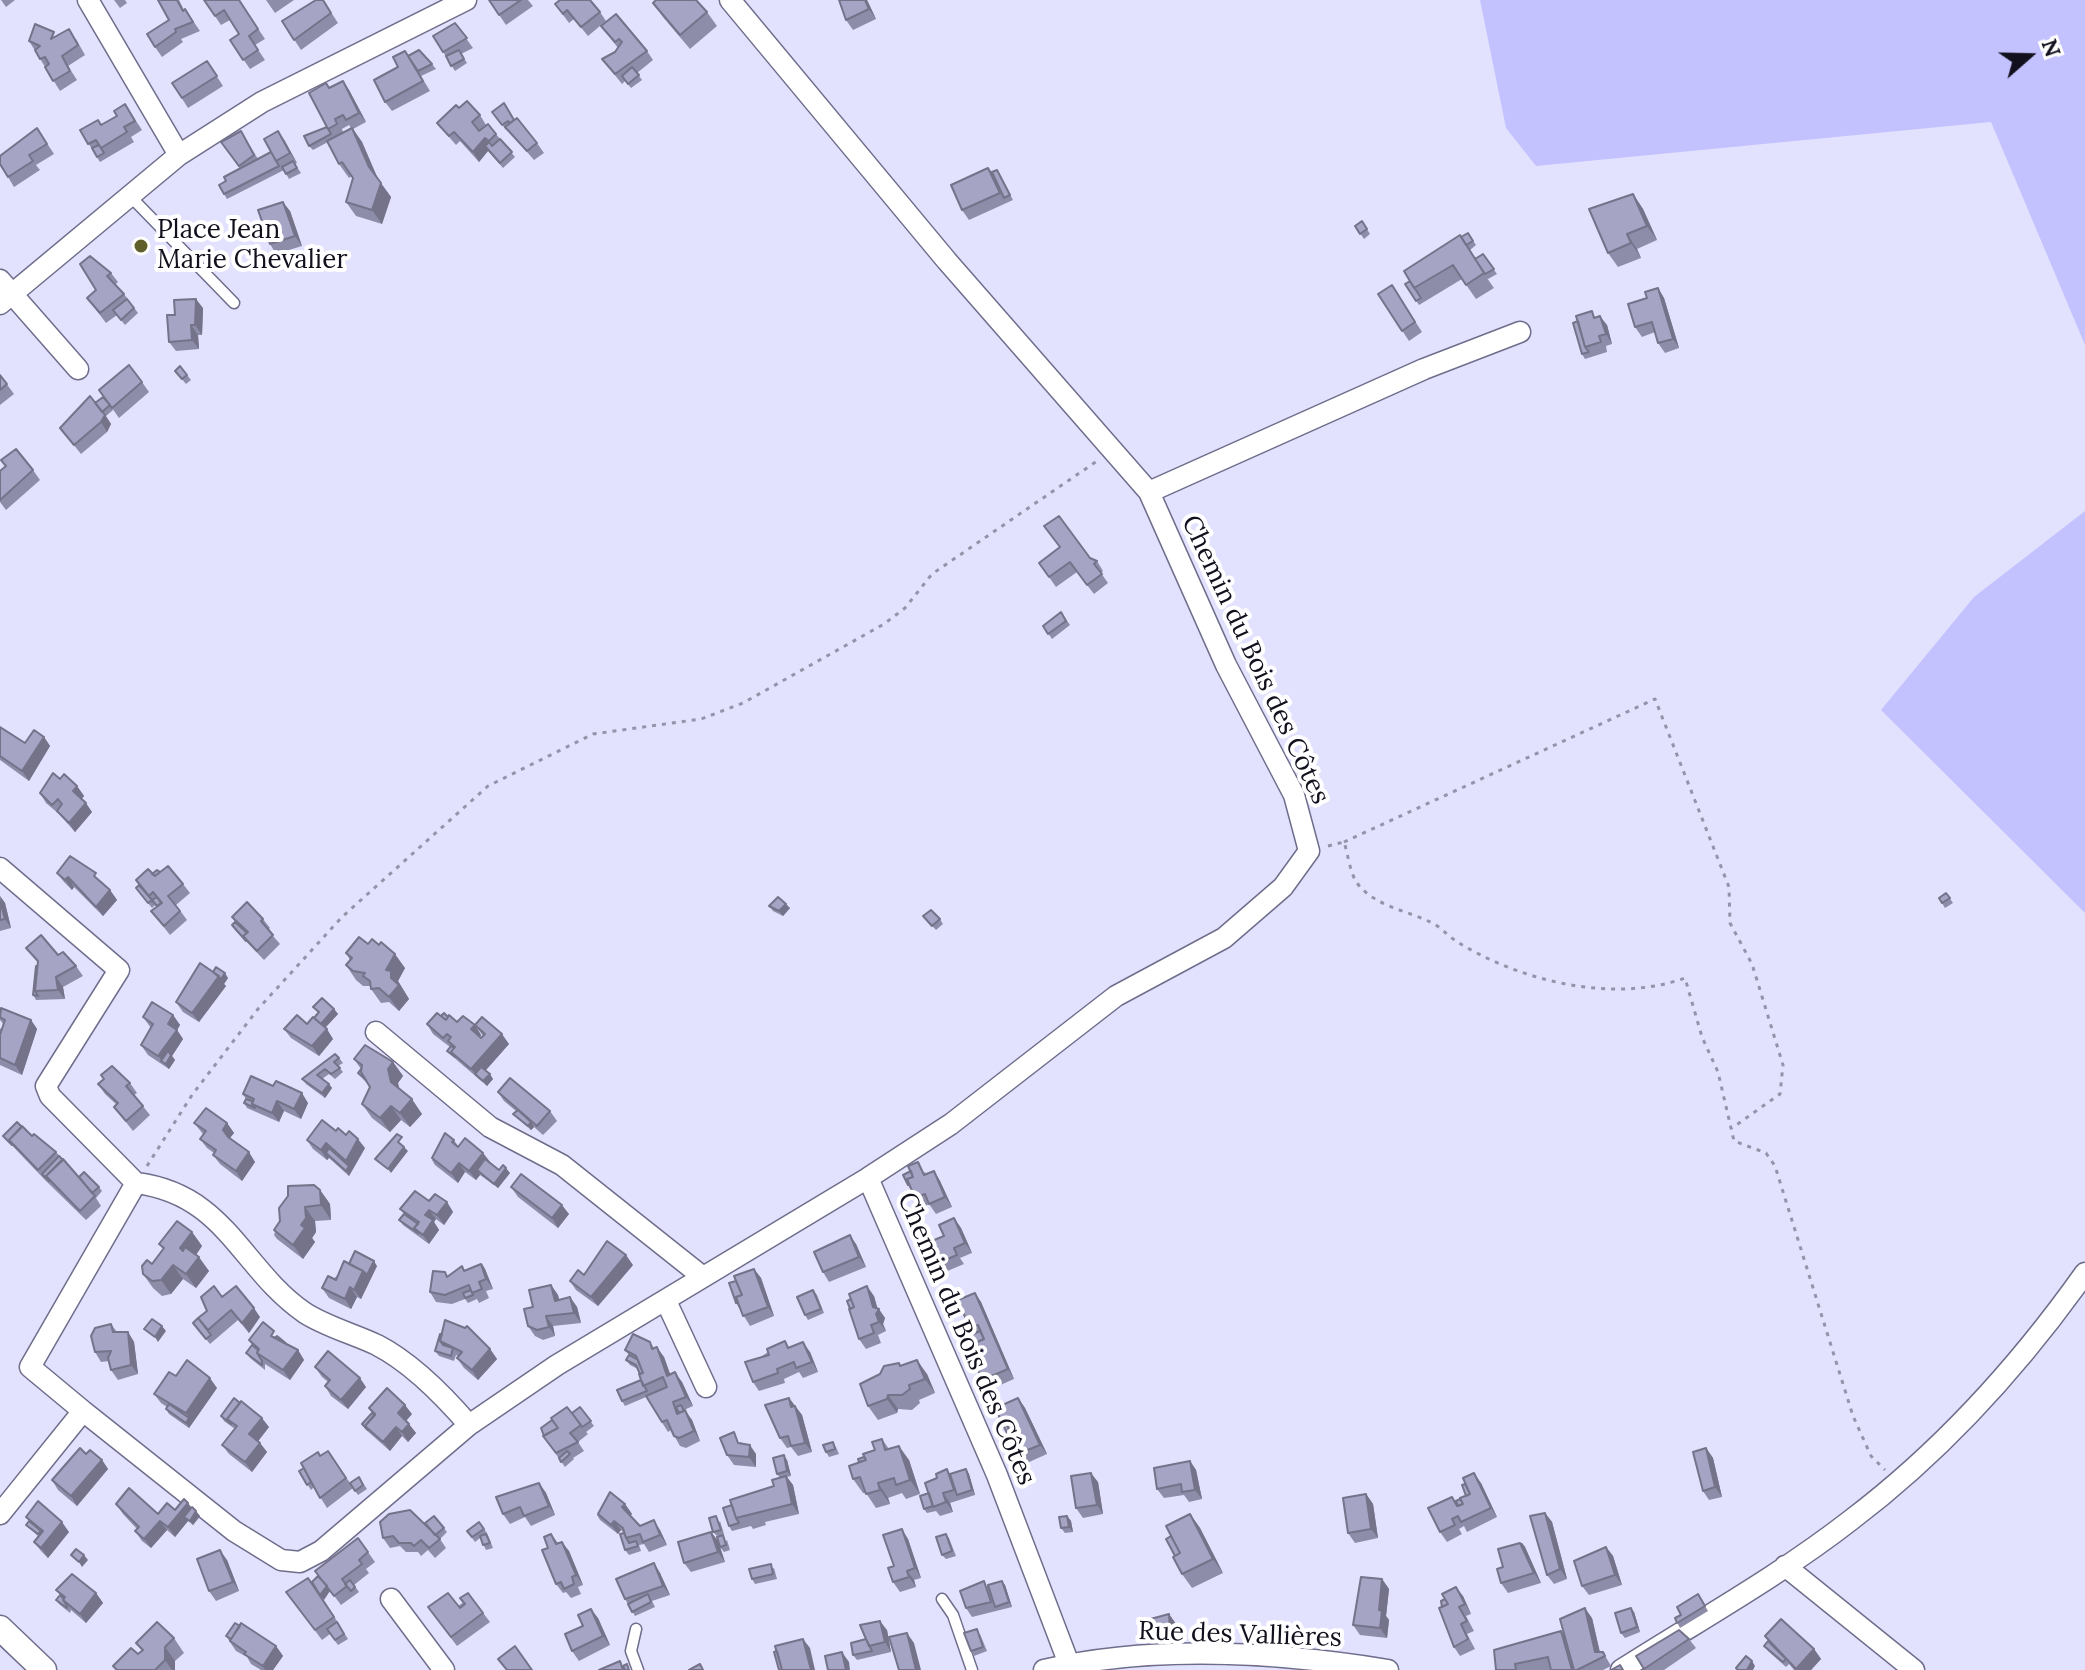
<!DOCTYPE html>
<meta charset="utf-8">
<style>
body{margin:0}
#map{position:relative;width:2085px;height:1670px;overflow:hidden;background:#e3e2fe;font-family:Lora,serif}
canvas{display:block}
.north{position:absolute;left:1989px;top:16px;width:80px;height:80px;-webkit-text-stroke:6px #fff;paint-order:stroke;rotate:70deg;font-size:22px;font-weight:700;line-height:32px;text-align:center;color:#11101c}
.north::after{content:'';display:block;margin:auto;width:28px;height:36px;background:#11101c;clip-path:polygon(50% 0,100% 100%,50% 72%,0 100%)}
</style>
<div id="map">
<canvas width="2085" height="1670"></canvas>
<div class="north">N</div>
</div>
<script>
const g = document.querySelector('canvas').getContext('2d');
g.lineJoin = 'round';
function fill(path, color) {
  g.fillStyle = color;
  g.fill(path, 'evenodd');
}
function trace(path, color, width, dash) {
  g.strokeStyle = color;
  g.lineWidth = width;
  g.lineCap = dash ? 'butt' : 'round';
  g.setLineDash(dash || []);
  g.stroke(path);
}
function write(font, color, halo, rows, align = 'center') {
  g.font = font + ' Lora,serif';
  g.lineWidth = 8;
  g.setLineDash([]);
  g.textBaseline = 'middle';
  g.strokeStyle = halo;
  g.fillStyle = color;
  for (const [text, x, y, turn = 0] of rows) {
    g.save();
    g.translate(x, y);
    g.rotate((+turn || 0) * Math.PI / 180);
    g.textAlign = isNaN(turn) ? turn : align;
    if (halo) g.strokeText(text, 0, 0);
    g.fillText(text, 0, 0);
    g.restore();
  }
}
fill(new Path2D(`
 M1480,0H2085V345L1991,122L1536,166L1506,128Z
 M2085,511V913L1881,710L1974,597Z`), '#c4c2fe');
const service = new Path2D(`
 M130,196L234,303
 M942,1599L953,1615L972,1670
 M636,1629L631,1651L638,1670`);
const minor = new Path2D(`
 M88,0L179,155
 M0,280L78,369
 M0,304L179,155L262,102L466,0
 M1149,492L1424,369L1520,332
 M0,868L119,970L46,1086L50,1096L136,1183
 M376,1032L490,1127L562,1165L703,1277
 M868,1178L997,1475L1069,1664
 M136,1183C226,1194 241,1269 305,1313C327,1327 354,1334 377,1345C412,1363 444,1396 469,1425
 M666,1301L706,1387
 M83,1411L234,1531L281,1560L300,1562L321,1551L469,1425L557,1365L868,1178L951,1124L1116,996L1224,938L1283,887L1309,851L1294,795L1226,665L1149,492L947,261L730,0
 M0,1514L83,1411L30,1367L136,1183
 M1785,1566L1914,1670
 M391,1599L444,1670
 M1044,1670C1155,1644 1277,1652 1388,1670
 M1621,1670C1698,1621 1779,1576 1851,1520C1942,1451 2019,1366 2085,1273`);
const tertiary = new Path2D(`
 M0,1628L44,1670`);
trace(service, '#6e6d8b', 13);
trace(minor, '#6e6d8b', 23);
trace(tertiary, '#6e6d8b', 27);
trace(new Path2D(`
 M1344,842L1655,699L1729,887L1730,923L1752,964L1783,1065L1780,1094L1732,1128
 M1328,846L1344,842C1348,854 1350,873 1357,883C1375,907 1407,910 1432,923C1441,927 1448,936 1456,941C1519,981 1613,1004 1685,978L1702,1037L1718,1072L1734,1141L1766,1153L1775,1166L1853,1416L1871,1456L1885,1470
 M147,1166L192,1095L258,1009L342,917L488,786L593,734L701,719L743,703L884,624L905,608L932,574L1097,461`), '#9493a9', 3, [4, 6]);
trace(service, '#fff', 10);
trace(minor, '#fff', 20);
trace(tertiary, '#fff', 24);
fill(new Path2D(`
 M1,0H15L6,7Z
 M114,0H125L127,3L120,8Z
 M158,0H179L184,10L185,9L200,31L181,39L183,42L162,57L155,47L169,20Z
 M204,0H239L265,39L255,45L265,60L250,69L230,40L239,34L230,20L221,25Z
 M266,0H294L275,13Z
 M323,0L338,23L301,50L282,21Z
 M489,0H528L533,6L506,25Z
 M867,0L876,19L853,30L846,20Z
 M653,3L707,12L717,26L690,49L663,17Z
 M555,4L600,12L606,21L588,36L574,19L569,23Z
 M455,23L473,48L461,54L467,63L455,71L433,36Z
 M601,26L647,51L653,60L637,73L642,80L631,88L625,81L622,84L602,59L615,52L618,48Z
 M57,36L76,39L85,55L68,66L77,80L60,91L29,41Z
 M207,61L223,86L188,108L172,83Z
 M432,64L436,69L421,76L430,91L392,111L385,102L398,67Z
 M343,81L349,90L366,122L353,129L362,142L378,180L391,197L382,224L356,216L346,202L353,178L352,176L349,178L339,164L328,142L313,150L309,146L327,127L329,88ZM349,125L351,128L343,132L342,129Z
 M125,104L142,130L131,137L134,142L100,162L80,130L101,125L117,116Z
 M459,108L480,115L486,125L496,134L515,157L503,168L488,151L479,162L460,141L456,145L437,123Z
 M492,112L515,120L537,143L544,153L534,160L507,129L506,130Z
 M37,128L54,154L36,165L40,170L14,187L8,177Z
 M241,131L258,159L271,152L278,131L297,163L295,164L301,173L289,179L284,170L227,199L224,194L226,181L240,169L221,142Z
 M988,168L992,172L997,170L1013,200L969,220L962,210Z
 M1633,194L1643,209L1657,240L1637,249L1641,258L1618,267L1608,253Z
 M290,211L302,246L276,254L270,244Z
 M1362,221L1370,234L1364,239L1355,226Z
 M1468,233L1476,245L1470,250L1476,259L1483,254L1497,274L1488,279L1487,278L1494,288L1476,299L1462,279L1419,305L1405,284Z
 M80,264L111,273L118,282L115,285L124,294L138,313L125,325L117,315L106,323L87,298L96,290Z
 M1392,285L1422,332L1409,341L1378,294Z
 M1658,288L1664,298L1679,348L1665,353L1658,343L1655,332L1642,337L1635,327L1647,298Z
 M203,308L202,335H198L199,349L176,351L169,342L175,315Z
 M1596,317L1607,325L1612,344L1606,346L1607,352L1585,359L1582,354Z
 M180,366L191,380L186,384L175,371Z
 M0,375L14,394L0,405Z
 M142,382L149,392L119,418L112,408L113,410L106,416L111,424L107,432L81,454L60,428L95,403Z
 M33,470L40,480L6,510L0,502V471Z
 M1090,558L1097,561L1103,571L1101,573L1108,583L1094,594L1077,572L1056,587L1039,563Z
 M1061,612L1070,625L1052,639L1043,626Z
 M0,727L25,743L44,737L50,746L29,781L0,760Z
 M57,777L77,786L84,796L81,799L92,812L75,832L59,814L46,803L40,793Z
 M160,872L183,884L190,893L176,905L187,920L170,935L151,911L157,907L155,905L152,908L139,892L152,874Z
 M57,873L103,882L102,883L110,890L117,900L103,916L74,887L72,890L64,882Z
 M1946,893L1953,903L1945,908L1939,898Z
 M0,896L5,903L11,928L0,931Z
 M769,906L790,908L783,916L773,911Z
 M923,916L940,919L943,924L936,930Z
 M232,917L263,919L270,928L268,930L280,944L264,960L235,930L232,925L235,922Z
 M368,944L405,968L398,981L409,999L399,1011L389,1002L381,1003L371,989L370,986H363L356,980L346,965L350,960L346,953Z
 M26,948L58,955L76,966L83,976L63,987L65,999L36,1000L33,995L38,963Z
 M213,972L228,978L224,984L226,986L199,1022L183,1012L176,1002Z
 M313,1007L334,1009L338,1014L325,1028L333,1039L319,1056L291,1038L284,1029L307,1024L318,1013Z
 M0,1011L31,1020L37,1029L22,1075L0,1065V1028L2,1030L4,1025L0,1020Z
 M173,1015L180,1025L177,1030L183,1039L172,1056L175,1060L169,1069L148,1055L141,1045L151,1028L143,1017Z
 M441,1016L457,1022L475,1025L481,1035L480,1037L481,1038L483,1036L475,1025L509,1044L485,1071L493,1079L487,1086L451,1055L447,1051L450,1047L433,1034L427,1024Z
 M339,1058L343,1063L338,1066L343,1072L335,1079L329,1074L322,1079L329,1084L332,1088L325,1098L306,1084L302,1079Z
 M354,1059L393,1062L403,1076L398,1083L399,1089L422,1114L410,1127L401,1120L390,1132L372,1118L362,1104L370,1087L358,1073L361,1069Z
 M130,1083L137,1093L134,1095L150,1115L133,1131L114,1107L117,1105L105,1094L98,1084Z
 M498,1092L550,1111L557,1121L543,1135L534,1127L531,1130L517,1118L513,1114L516,1111L504,1101Z
 M243,1094L308,1103L301,1119L284,1111L279,1122L247,1108L244,1103L246,1099Z
 M194,1123H227L234,1133L230,1138L255,1162L242,1181L220,1164L213,1155L214,1153L207,1148L200,1139L203,1134Z
 M336,1131L365,1148L349,1176L329,1158L327,1160L313,1149L307,1140Z
 M3,1136H32L56,1152L79,1177L99,1187L102,1191L96,1198L101,1206L86,1220L45,1180Z
 M454,1140L458,1146L483,1153L490,1162L499,1170L510,1173L498,1188L480,1175L476,1180L465,1172L458,1183L435,1165L432,1160Z
 M934,1171L940,1181L952,1207L936,1214L929,1204L922,1208L908,1185L925,1172L926,1174Z
 M511,1187L569,1214L558,1228L518,1197Z
 M320,1190L330,1204L331,1220L315,1221L316,1232L312,1238L315,1242L303,1259L277,1239L274,1235L275,1232L274,1230Z
 M429,1201L447,1202L453,1212L444,1225L436,1219L434,1222L439,1230L429,1244L403,1225L399,1220L404,1214L400,1209Z
 M954,1218L961,1228L972,1253L960,1258L964,1264L945,1272L938,1263L944,1236Z
 M192,1232L202,1246L196,1255L209,1271L196,1288L183,1279L171,1294L162,1296L153,1288L143,1274L163,1249L159,1244Z
 M856,1244L866,1267L829,1282L823,1272Z
 M349,1264L377,1266L361,1299L357,1297L351,1309L329,1298L322,1288L338,1275Z
 M482,1264L485,1269L493,1289L486,1291L489,1298L479,1303L477,1299L468,1303L465,1299L452,1304L436,1302L430,1292L448,1276Z
 M633,1265L598,1306L576,1290L570,1281Z
 M754,1269L761,1278L774,1316L750,1326L736,1303V1281Z
 M551,1285L558,1295L559,1300L570,1297L577,1307L581,1323L553,1326L555,1336L543,1340L535,1336L528,1326L533,1307Z
 M813,1290L817,1295L824,1313L808,1320L805,1315Z
 M975,1293L981,1302L1014,1379L989,1390L982,1380L968,1336L966,1333Z
 M874,1296L877,1308L885,1318L883,1324L886,1331L878,1335L881,1343L866,1349L859,1339Z
 M222,1297L260,1317L249,1333L238,1320L210,1344L193,1323Z
 M111,1324L117,1332H128L134,1342L138,1374L118,1380L111,1370L109,1361L101,1362L95,1352Z
 M440,1334L490,1349L497,1359L478,1380L464,1368L457,1358L458,1356L456,1355L454,1361L439,1356L435,1351Z
 M277,1336L288,1345L298,1350L304,1360L290,1380L265,1364V1370L250,1358L246,1353L252,1345L249,1340Z
 M785,1341L789,1348L810,1352L818,1372L803,1378L799,1372L784,1379L785,1383L759,1391L753,1382L762,1356Z
 M650,1342L654,1348L664,1357L670,1374L682,1382L693,1406L684,1410L692,1420L700,1441L686,1448L680,1446L671,1430L668,1432L646,1397L625,1406L622,1401L641,1380L638,1369L630,1365L626,1360L629,1355L625,1350Z
 M901,1366L927,1374L935,1393L919,1400L920,1403L912,1410L898,1409L897,1413L878,1420L868,1406Z
 M315,1367L366,1387L348,1409L331,1396L325,1386L328,1382L322,1377Z
 M176,1376L217,1388L189,1428L169,1414L166,1409L167,1407L161,1403L154,1394Z
 M789,1398L802,1415L812,1452L798,1456L791,1447L787,1448L780,1438Z
 M1018,1398L1025,1408L1047,1454L1027,1463L1020,1453L1014,1441L1011,1440L1008,1435L1003,1423L999,1417Z
 M580,1407L594,1426L586,1432L588,1434L578,1442L584,1451L573,1458L574,1459L565,1467L543,1436Z
 M369,1408L412,1414L406,1421L416,1433L408,1442L402,1436L390,1451L365,1429L362,1424L372,1413Z
 M221,1416L269,1427L258,1441L267,1452L252,1472L229,1454L222,1445L235,1429L224,1421Z
 M882,1439L889,1449L909,1460L920,1494L906,1499L902,1493L888,1498L890,1504L876,1508L866,1493H863L853,1479L859,1462L864,1457L875,1450Z
 M741,1442L756,1454V1467L734,1465L727,1455Z
 M833,1442L836,1447L839,1454L829,1457L826,1452Z
 M1706,1448L1713,1458L1722,1497L1709,1500L1703,1491Z
 M328,1451L350,1483L359,1477L367,1489L358,1495L353,1488L327,1508L314,1487L311,1490L299,1471Z
 M84,1452L102,1460L108,1469L77,1506L58,1490L52,1480Z
 M787,1460L791,1476L787,1477L793,1485L799,1514L765,1522L766,1525L753,1529L751,1526L732,1531L729,1526L732,1505L774,1486L780,1478L777,1474Z
 M1190,1461L1196,1470L1202,1499L1189,1502L1184,1495L1164,1498L1157,1489Z
 M966,1469L969,1474L975,1495L950,1503L953,1512L940,1516L936,1511L927,1513L924,1509L929,1493L950,1474Z
 M1098,1482L1103,1514L1083,1518L1076,1508Z
 M539,1483L546,1493L555,1515L531,1526L525,1517L510,1524L503,1514Z
 M1481,1483L1497,1517L1467,1532L1464,1526L1459,1529L1462,1534L1447,1542L1440,1532L1466,1496Z
 M1366,1494L1373,1504L1378,1538L1355,1543L1348,1533Z
 M116,1504L158,1514L192,1508L200,1516L193,1525L188,1521L175,1537L167,1530L151,1548L142,1541L135,1531L137,1529L123,1514Z
 M625,1504L632,1514L630,1515L640,1526L660,1530L667,1545L649,1552L644,1544L639,1545L641,1551L629,1555L625,1550L624,1533L621,1530L618,1534L600,1520L597,1515Z
 M1545,1513L1552,1522L1567,1579L1554,1584L1547,1575Z
 M1190,1514L1200,1528L1223,1573L1192,1588L1182,1574L1175,1556L1171,1536Z
 M434,1516L447,1532L440,1539L446,1548L435,1558L428,1550L421,1556L418,1552H406L400,1546L390,1548L383,1538L428,1528Z
 M1067,1516L1071,1521L1073,1532L1065,1533L1061,1528Z
 M26,1517L69,1532L48,1558L41,1551L34,1542L38,1536L30,1529L26,1525L29,1521Z
 M720,1521L724,1534L717,1536L713,1532Z
 M479,1522L487,1533L493,1548L486,1550L480,1538L475,1542L467,1531Z
 M711,1532L718,1541L725,1562L691,1572L684,1563Z
 M551,1534L558,1543L569,1551L583,1585L578,1587L581,1594L571,1598L566,1592L563,1593L556,1584Z
 M946,1534L949,1538L956,1556L946,1559L942,1555Z
 M358,1538L375,1562L366,1569L369,1573L354,1585L359,1592L341,1605L329,1589L321,1596L348,1639L338,1645L330,1634L322,1640L286,1592L312,1582Z
 M908,1539L921,1578L914,1580L916,1587L900,1592L893,1582L894,1566Z
 M727,1540L730,1550L724,1552L720,1547Z
 M1522,1543L1525,1547L1541,1583L1508,1593L1501,1583L1503,1567Z
 M1606,1547L1613,1556L1622,1585L1589,1595L1582,1586Z
 M227,1560L239,1591L216,1601L209,1591Z
 M654,1563L660,1573L670,1595L652,1601L655,1607L635,1616L625,1599Z
 M774,1568L777,1579L755,1584L752,1579Z
 M1382,1579L1389,1589L1386,1616L1389,1620L1387,1638L1360,1635L1353,1625Z
 M988,1585H1005L1012,1607L972,1617L966,1608Z
 M56,1590L96,1593L103,1603L86,1623L71,1610L70,1613L59,1604L56,1600L60,1595Z
 M468,1593L490,1622L457,1646L435,1617L458,1606L464,1602Z
 M1698,1594L1708,1611L1680,1628L1675,1618L1681,1615Z
 M1463,1596L1471,1614L1466,1616L1474,1631L1467,1634L1475,1649L1460,1656L1454,1647L1442,1607Z
 M1634,1612L1640,1632L1625,1638L1621,1633Z
 M1169,1614L1176,1624L1177,1641L1152,1643L1145,1633Z
 M598,1618L610,1645L579,1661L572,1651Z
 M1592,1618L1600,1652H1603L1611,1666L1603,1670H1496L1561,1631L1564,1636Z
 M887,1630L891,1652L857,1660L853,1655L866,1639Z
 M980,1634L987,1651L974,1656L971,1651Z
 M226,1636L276,1646L283,1656L273,1670H261L251,1664L247,1657L236,1651Z
 M1765,1636L1814,1649L1821,1659L1811,1670H1794L1789,1664L1786,1667L1768,1651L1764,1646L1768,1641Z
 M174,1638L184,1653L175,1661V1670H116L113,1666L138,1654L142,1651L136,1643Z
 M1689,1639L1696,1648L1664,1670H1644L1636,1656Z`), '#8e8da9');
fill(new Path2D(`
 M865,0H867L876,19L869,9Z
 M343,81L349,90L366,122L359,113Z
 M352,128L362,142L379,181L369,167Z
 M278,131L285,141L297,163L290,153Z
 M485,138L492,147L485,146L488,151L479,162L473,152Z
 M381,183L391,197L382,224L372,210Z
 M1633,194L1643,209L1657,240L1647,226Z
 M283,202L290,211L302,246L295,236Z
 M1627,234L1637,249L1641,258L1631,243Z
 M1658,288L1664,298L1679,348L1673,339Z
 M196,299L203,308L202,335L195,325Z
 M1600,316L1607,325L1612,344L1606,334Z
 M191,325L198,335L199,349L192,340Z
 M105,415L111,424L107,432L101,422Z
 M44,737L50,746L29,781L22,771Z
 M77,786L84,796L80,801L73,791Z
 M86,803L92,812L75,832L69,823Z
 M68,877L74,887L72,890L65,880Z
 M110,890L117,900L103,916L96,907Z
 M0,896L5,903L11,928L5,919Z
 M786,904L790,908L783,916L779,911Z
 M395,954L405,968L398,981L409,999L399,1011L389,997L386,970Z
 M225,973L228,978L224,984L226,986L199,1022L192,1013L219,976Z
 M56,977L63,987L65,999L58,990Z
 M334,1009L338,1014L323,1030L320,1025Z
 M173,1015L180,1025L177,1030L183,1039L172,1056L175,1060L169,1069L158,1056L168,1024Z
 M31,1020L37,1029L22,1075L15,1065Z
 M475,1025L481,1035L478,1039L471,1029Z
 M327,1029L333,1039L319,1056L312,1046Z
 M502,1034L509,1044L479,1078L471,1069Z
 M393,1062L403,1076L398,1083L401,1096L391,1082L388,1069Z
 M490,1074L493,1079L487,1086L483,1081Z
 M329,1084L332,1088L325,1098L322,1093Z
 M302,1093L308,1103L301,1119L294,1109Z
 M412,1099L422,1114L410,1127L400,1113Z
 M277,1101L284,1111L279,1122L272,1113Z
 M391,1106L401,1120L390,1132L380,1118Z
 M531,1122L534,1127L531,1130L528,1126Z
 M227,1123L234,1133L229,1139L223,1130Z
 M358,1139L365,1148L349,1176L346,1171L349,1166L346,1161Z
 M326,1143L332,1153H326L329,1158L327,1160L321,1150Z
 M404,1147L408,1151L391,1173L388,1169Z
 M249,1152L255,1162L242,1181L236,1171Z
 M483,1153L490,1162L477,1170L480,1175L476,1180L469,1171Z
 M459,1163L465,1172L458,1183L451,1173Z
 M506,1168L510,1173L498,1188L494,1184Z
 M934,1171L940,1181L952,1207L945,1197Z
 M320,1190L330,1204L331,1220L321,1205Z
 M447,1202L453,1212L444,1225L437,1215Z
 M562,1205L569,1214L558,1228L552,1218Z
 M305,1207L315,1221L316,1232L312,1238L315,1242L303,1259L293,1245L301,1225Z
 M429,1210L436,1219L434,1222L439,1230L429,1244L423,1235L425,1215Z
 M954,1218L961,1228L972,1253L965,1243Z
 M192,1232L202,1246L190,1263L180,1248Z
 M850,1235L856,1244L866,1267L859,1257Z
 M626,1255L633,1265L598,1306L591,1297Z
 M199,1257L209,1271L196,1288L186,1274Z
 M374,1261L377,1266L361,1299L354,1290L363,1271Z
 M481,1264H482L485,1269L493,1289L486,1279Z
 M173,1265L183,1279L171,1294L161,1280Z
 M754,1269L761,1278L774,1316L768,1307Z
 M551,1285L558,1295L562,1311L555,1301Z
 M867,1286L874,1296L878,1310L879,1309L885,1318L883,1324L886,1331L879,1322L873,1307Z
 M350,1287L357,1297L351,1309L345,1299Z
 M975,1293L981,1302L1014,1379L1008,1369Z
 M570,1297L577,1307L581,1323L574,1313Z
 M254,1308L260,1317L249,1333L242,1323Z
 M546,1316L553,1326L555,1336L549,1327Z
 M162,1326L166,1331L158,1342L155,1337Z
 M128,1332L134,1342L138,1374L131,1365Z
 M803,1342L810,1352L818,1372L812,1362Z
 M657,1347L664,1357L674,1385L667,1376Z
 M490,1349L497,1359L478,1380L472,1370Z
 M298,1350L304,1360L290,1380L283,1370Z
 M917,1360L927,1374L935,1393L925,1379Z
 M675,1372L682,1382L693,1406L686,1397Z
 M210,1378L217,1388L189,1428L186,1423L189,1418L186,1413Z
 M360,1378L366,1387L348,1409L341,1400Z
 M888,1395L898,1409L897,1413L887,1399Z
 M789,1398L802,1415L812,1452L805,1443Z
 M1018,1398L1025,1408L1047,1454L1040,1445Z
 M405,1405L412,1414L405,1422L398,1413Z
 M685,1410L692,1420L700,1441L694,1431Z
 M262,1418L269,1427L256,1444L249,1434Z
 M409,1424L416,1433L408,1442L402,1432Z
 M396,1427L402,1436L390,1451L383,1442Z
 M260,1443L267,1452L252,1472L245,1462Z
 M750,1445L756,1454V1467L749,1457Z
 M899,1446L909,1460L920,1494L910,1480Z
 M1706,1448L1713,1458L1722,1497L1715,1487Z
 M784,1455L787,1460L791,1476L787,1471Z
 M102,1460L108,1469L77,1506L71,1496Z
 M1190,1461L1196,1470L1202,1499L1195,1490Z
 M966,1469L969,1474L975,1495L972,1490Z
 M1091,1473L1098,1482L1103,1514L1097,1505Z
 M1474,1473L1481,1483L1497,1517L1491,1508Z
 M786,1476L793,1485L799,1514L792,1504Z
 M539,1483L546,1493L555,1515L549,1506Z
 M878,1483L888,1498L890,1504L880,1490Z
 M943,1493L950,1503L953,1512L946,1502Z
 M1366,1494L1373,1504L1378,1538L1371,1529Z
 M188,1503L195,1512L184,1517L188,1521L175,1537L168,1527Z
 M625,1504L632,1514L629,1517L622,1507Z
 M196,1511L200,1516L193,1525L190,1521Z
 M1545,1513L1552,1522L1567,1579L1560,1569Z
 M1190,1514L1200,1528L1223,1573L1213,1559Z
 M1067,1516L1071,1521L1073,1532L1069,1527Z
 M654,1520L660,1530L667,1545L660,1535Z
 M160,1521L167,1530L151,1548L144,1539Z
 M614,1521L621,1530L618,1534L611,1525Z
 M62,1522L69,1532L48,1558L41,1548Z
 M902,1529L908,1539L921,1578L915,1568Z
 M711,1532L718,1541L725,1562L718,1552Z
 M562,1542L569,1551L583,1585L576,1575Z
 M1520,1543H1522L1525,1547L1541,1583L1534,1573Z
 M1606,1547L1613,1556L1622,1585L1615,1575Z
 M220,1550L227,1560L239,1591L233,1582Z
 M84,1555L88,1560L82,1567L79,1562Z
 M654,1563L660,1573L670,1595L663,1586Z
 M907,1571L914,1580L916,1587L909,1577Z
 M308,1578L320,1595L327,1586L330,1591L324,1600L321,1596L341,1627Z
 M1382,1579L1389,1589L1386,1616L1389,1620L1387,1638L1380,1628L1379,1610Z
 M1002,1581L1005,1585L1012,1607L1009,1602Z
 M1456,1587L1463,1596L1471,1614L1465,1604Z
 M96,1593L103,1603L86,1623L80,1614Z
 M1585,1608L1592,1618L1601,1658L1595,1652Z
 M1631,1608L1634,1612L1640,1632L1637,1627Z
 M591,1609L598,1618L610,1645L603,1636Z
 M1169,1614L1176,1624L1177,1641L1170,1632Z
 M880,1621L887,1630L891,1652L885,1642Z
 M1561,1631L1571,1646L1578,1670H1572Z
 M907,1633L914,1643L921,1670H916Z
 M803,1639L810,1648L815,1670H811Z
 M276,1646L283,1656L273,1670H265L263,1666Z
 M165,1647L175,1661V1670H172L165,1660Z
 M1814,1649L1821,1659L1811,1670H1797Z
 M842,1652L849,1662L850,1670H846Z
 M1752,1661L1755,1666L1753,1670H1747Z`), '#74738a');
const building = new Path2D(`
 M158,0H177L183,11L185,9L193,22L175,29L176,32L155,47L147,34L169,20Z
 M204,0H239L258,29L249,36L258,50L243,60L230,40L239,34L224,10L215,16Z
 M316,0H323L331,13L294,40L282,21Z
 M489,0H521L499,15Z
 M560,0H590L600,12L581,27L567,10L563,14L555,4Z
 M656,0H696L707,12L680,35L653,3Z
 M839,0H865L869,9L846,20Z
 M616,14L647,51L615,74L602,59L615,52L622,42L619,39L615,42L601,26Z
 M455,23L467,38L443,52L433,36Z
 M35,24L54,32L51,39L69,29L78,45L62,56L70,71L53,81L45,67L49,64L45,57L40,59L35,50L40,46L29,41Z
 M419,50L432,64L418,71L408,56Z
 M459,50L464,59L451,66L446,56Z
 M405,51L423,81L385,102L374,80L398,67L393,57Z
 M207,61L217,76L182,98L172,83Z
 M632,67L639,75L628,84L622,76Z
 M343,81L359,113L346,120L343,115L335,119L337,124L328,129L309,93L326,83L329,88Z
 M467,101L480,115L472,122L479,131L488,124L496,134L489,141L485,138L473,152L454,132L449,136L437,123L456,105L459,108Z
 M504,103L514,120L510,123L508,121L502,125L492,112Z
 M125,104L135,121L124,127L127,132L101,148L96,140L88,144L80,130L98,120L101,125L117,116L114,111Z
 M517,118L537,143L527,151L505,127Z
 M327,127L331,134L309,146L304,136Z
 M37,128L47,144L29,155L33,161L8,177L0,164V156Z
 M352,128L369,167L381,183L372,210L346,202L353,178L342,162L339,164L327,141Z
 M241,131L254,155L239,166L221,142Z
 M278,131L290,153L276,161L264,139Z
 M500,139L512,152L500,163L485,146L489,142L492,146Z
 M99,145L104,153L97,157L92,148Z
 M271,152L279,166L224,194L219,185L226,181L224,177Z
 M293,161L297,168L286,174L282,167Z
 M988,168L1000,193L962,210L951,185Z
 M997,170L1010,195L1004,198L992,172Z
 M1633,194L1647,226L1627,234L1631,243L1608,253L1589,209Z
 M283,202L295,236L270,244L258,210Z
 M1362,221L1367,229L1360,234L1355,226Z
 M1468,233L1473,241L1466,245L1461,237Z
 M1460,235L1484,273L1466,285L1453,265L1414,288L1404,271Z
 M1483,254L1494,269L1485,274L1475,259Z
 M90,256L111,273L107,276L124,294L100,313L87,298L96,290L80,264Z
 M1410,281L1421,298L1416,301L1405,284Z
 M1392,285L1415,322L1402,331L1378,294Z
 M1658,288L1673,339L1658,343L1652,322L1635,327L1628,304L1647,298L1645,292Z
 M127,299L134,308L121,320L113,310Z
 M196,299L195,325H191L192,340L169,342L167,315H175L174,300Z
 M1592,311L1594,318L1600,316L1606,334L1599,336L1601,342L1585,347L1576,316Z
 M1578,321L1585,347L1589,352L1582,354L1573,323Z
 M129,365L142,382L112,408L99,390Z
 M180,366L187,375L182,379L175,371Z
 M0,375L7,384L0,390Z
 M90,396L105,415L101,422L74,445L60,428Z
 M103,397L110,405L102,412L95,403Z
 M16,449L33,470L0,500V471L6,466L1,460Z
 M1059,516L1090,558L1097,561L1094,564L1102,574L1087,585L1070,562L1049,577L1039,563L1060,547L1044,526Z
 M1061,612L1066,621L1048,634L1043,626Z
 M0,727L25,743L34,730L44,737L22,771L0,756Z
 M53,773L60,779L64,774L77,786L73,791L86,803L69,823L57,811L62,804L58,799L52,805L40,793Z
 M70,856L96,873L94,876L110,890L96,907L68,877L65,880L57,873Z
 M168,866L183,884L168,896L180,911L164,926L151,911L162,903L153,892L149,896L136,880L148,869L155,876Z
 M157,870L160,872L155,876L152,874Z
 M139,885L152,900L148,903L136,888Z
 M1946,893L1950,898L1942,903L1939,898Z
 M157,897L161,903L157,906L152,900Z
 M778,897L786,904L779,911L769,906Z
 M0,901L5,919L0,920Z
 M247,902L263,919L261,921L273,935L257,951L243,936L248,932L232,917Z
 M931,910L940,919L932,926L923,916Z
 M235,922L247,933L243,936L246,941L232,925Z
 M41,935L58,955L63,952L76,966L56,977L58,990L35,991L38,961L26,948Z
 M359,937L368,944L372,939L379,945L381,942L395,954L386,970L391,971V978L399,985L389,997L379,988L371,989L370,981L363,976L365,973L353,971L346,965L352,958L346,953Z
 M200,963L219,976L192,1013L176,1002Z
 M36,966H37L35,991L38,996L33,995Z
 M216,967L225,973L221,979L213,972Z
 M322,998L334,1009L321,1024L314,1018L319,1012L313,1007Z
 M152,1002L173,1015L168,1024L177,1030L158,1056L141,1045L153,1024L143,1017Z
 M1,1008L31,1020L15,1065L0,1058V1035L5,1020L0,1017Z
 M437,1013L446,1020L449,1015L457,1022L463,1016L475,1025L471,1029L481,1038L485,1034L475,1025L482,1017L502,1034L471,1069L451,1052L455,1047L448,1041L451,1037L447,1034L443,1038L427,1024Z
 M444,1013L448,1017L446,1020L441,1016Z
 M297,1015L307,1024L313,1017L327,1029L312,1046L284,1029Z
 M365,1045L393,1062L388,1069L391,1082L412,1099L400,1113L391,1106L380,1118L362,1104L370,1087L361,1072L362,1065L354,1059Z
 M451,1046L454,1048L451,1052L455,1057L447,1051Z
 M168,1051L171,1055L166,1064L161,1061Z
 M335,1054L339,1058L334,1062L340,1068L331,1074L325,1069L317,1075L329,1084L322,1093L302,1079Z
 M112,1066L130,1083L126,1086L143,1106L126,1121L114,1107L118,1103L98,1084L104,1079L101,1075Z
 M481,1067L490,1074L483,1081L475,1074Z
 M361,1069V1072L366,1080L358,1073Z
 M251,1076L273,1086L276,1081L302,1093L294,1109L277,1101L272,1113L252,1104L254,1099L243,1094Z
 M510,1078L550,1111L537,1126L498,1092Z
 M246,1099L252,1101V1104L255,1108L244,1103Z
 M206,1108L227,1123L223,1130L228,1137L249,1152L236,1171L213,1155L216,1150L200,1139L206,1131L194,1123Z
 M518,1110L531,1122L528,1126L513,1114Z
 M322,1120L336,1131L338,1128L346,1135L349,1131L358,1139L346,1161L326,1143L321,1150L307,1140Z
 M17,1122L22,1127L9,1140L12,1145L3,1136Z
 M22,1126L32,1136L34,1134L56,1152L38,1170L9,1140Z
 M445,1133L454,1140L452,1142L458,1147L465,1138L483,1153L469,1171L459,1163L451,1173L432,1158Z
 M397,1134L402,1137L398,1142L404,1147L388,1169L375,1159Z
 M329,1148L349,1166L346,1171L326,1153Z
 M59,1156L63,1160L46,1176L49,1181L42,1174Z
 M63,1159L95,1196L80,1211L46,1176Z
 M485,1159L499,1170L503,1165L506,1168L494,1184L477,1170Z
 M918,1162L924,1175L934,1171L945,1197L929,1204L925,1194L915,1198L907,1179L913,1177L908,1166Z
 M911,1171L913,1177L907,1179L909,1185H908L903,1175Z
 M84,1172L99,1187L92,1193L79,1177Z
 M521,1174L562,1205L552,1218L511,1187Z
 M314,1185L320,1190L321,1205L305,1207L306,1218L301,1225L305,1228L293,1245L274,1230L280,1221L279,1208L288,1196V1186Z
 M415,1191L429,1201L435,1194L447,1202L437,1215L429,1210L425,1215L433,1220L423,1235L414,1228L419,1222L400,1209Z
 M404,1214L418,1224L414,1228L418,1233L399,1220Z
 M954,1218L965,1243L954,1248L957,1255L938,1263L929,1242L944,1236L939,1225Z
 M177,1221L192,1232L180,1248L183,1251L185,1247L199,1257L186,1274L173,1265L161,1280L152,1281L143,1274L142,1266L147,1260L152,1264L164,1248L159,1244Z
 M850,1235L859,1257L823,1272L814,1252Z
 M607,1241L626,1255L591,1297L570,1281L578,1270L584,1275Z
 M355,1251L374,1261L367,1275L363,1271L349,1264Z
 M344,1261L363,1271L354,1290L350,1287L345,1299L322,1288L328,1276L336,1280Z
 M481,1264L486,1279L479,1282L482,1289L472,1293L469,1285L445,1295L430,1292L433,1271L445,1272L447,1277L462,1266L464,1271Z
 M754,1269L768,1307L743,1316L736,1297L742,1295L734,1276Z
 M736,1281L742,1295L736,1297L738,1302L736,1303L729,1283Z
 M551,1285L555,1301L570,1297L574,1313L546,1316L549,1327L537,1330L528,1326L524,1309L533,1307L529,1290Z
 M214,1286L222,1297L236,1286L254,1308L242,1323L231,1310L208,1330L198,1318L207,1311L201,1297Z
 M867,1286L873,1307L879,1309L876,1314L879,1322L871,1325L874,1333L859,1339L849,1309L854,1307L849,1294Z
 M471,1290L473,1295L465,1298L463,1293Z
 M813,1290L821,1309L805,1315L797,1297Z
 M975,1293L1008,1369L982,1380L968,1346L984,1339L978,1325L970,1329L958,1300Z
 M851,1299L854,1307L850,1309L847,1301Z
 M198,1318L211,1335L206,1339L193,1323Z
 M152,1319L162,1326L155,1337L144,1329Z
 M445,1320L465,1328L467,1326L490,1349L472,1370L457,1358L462,1352L440,1341Z
 M263,1322L274,1331L271,1336L298,1350L283,1370L257,1353L259,1349L249,1340Z
 M967,1323L971,1330L966,1333L962,1325Z
 M111,1324L113,1332H128L131,1365L111,1370L108,1358L111,1351L95,1352L91,1336L95,1328Z
 M980,1331L984,1339L971,1345L967,1337Z
 M440,1334H442L440,1341L443,1345L453,1348L451,1356L435,1351Z
 M633,1334L650,1342L652,1349L657,1347L667,1376L675,1372L686,1397L673,1402L677,1414L685,1410L694,1431L679,1438L674,1436L667,1420L662,1422L646,1396L667,1387L663,1377L643,1386L639,1374L643,1373L636,1356L625,1350Z
 M277,1336L288,1345L275,1338Z
 M785,1341L788,1348L803,1342L812,1362L796,1368L794,1362L777,1369L778,1373L753,1382L745,1362L769,1355L767,1349Z
 M252,1345L258,1350L257,1353L262,1361V1365L246,1353Z
 M328,1351L360,1378L341,1400L325,1386L330,1380L315,1367Z
 M629,1355L638,1360L643,1373L640,1374L636,1365L626,1360Z
 M187,1360L210,1378L186,1413L154,1394L169,1372L176,1376Z
 M917,1360L925,1379L909,1385L910,1389L902,1395H888L887,1399L868,1406L860,1384L880,1374L884,1366L899,1363L900,1366Z
 M641,1380L647,1391L622,1401L617,1390Z
 M387,1388L405,1405L398,1413L409,1424L402,1432L396,1427L383,1442L365,1426L375,1414L369,1408Z
 M234,1398L240,1403L227,1419L231,1424L221,1416Z
 M789,1398L791,1407L795,1406L805,1443L791,1446L788,1436L780,1438L765,1405Z
 M1018,1398L1040,1445L1020,1453L1004,1419L999,1417L998,1407Z
 M241,1401L262,1418L249,1434L260,1443L245,1462L222,1445L237,1426L227,1419Z
 M169,1404L189,1418L186,1423L166,1409Z
 M681,1405L684,1411L679,1413L676,1407Z
 M567,1407L581,1425L570,1433L578,1442L556,1453L543,1436L558,1428L551,1418Z
 M580,1407L591,1421L582,1427L572,1413Z
 M372,1413L375,1415L365,1426L368,1430L362,1424Z
 M552,1420L558,1428L544,1436L541,1428Z
 M1002,1423H1006L1012,1436L1008,1435Z
 M734,1432L738,1443L750,1445L749,1457L727,1455L720,1438Z
 M882,1439L885,1450L899,1446L910,1480L896,1485L894,1478L878,1483L880,1490L866,1494L860,1477L853,1479L849,1466L866,1460L863,1454L875,1450L872,1442Z
 M833,1442L835,1449L826,1452L823,1445Z
 M80,1448L86,1454L90,1450L102,1460L71,1496L52,1480Z
 M1706,1448L1715,1487L1703,1491L1693,1452Z
 M328,1451L346,1478L320,1498L301,1463L318,1452L320,1456Z
 M567,1451L570,1454L561,1462L559,1458Z
 M784,1455L787,1471L777,1474L773,1458Z
 M864,1457L866,1460L859,1462L858,1459Z
 M1190,1461L1195,1490L1182,1492L1181,1484L1157,1489L1154,1468Z
 M304,1468L311,1482L307,1485L299,1471Z
 M947,1469L954,1490L943,1493L946,1502L933,1507L925,1483L937,1478L936,1474Z
 M966,1469L972,1490L957,1495L950,1474Z
 M1091,1473L1097,1505L1076,1508L1071,1476Z
 M1474,1473L1491,1508L1461,1522L1458,1516L1452,1519L1455,1525L1440,1532L1428,1508L1452,1497L1457,1506L1463,1504L1460,1498L1470,1494L1463,1478Z
 M786,1476L792,1504L736,1518L730,1500L774,1486L772,1480Z
 M359,1477L363,1485L355,1491L350,1483Z
 M539,1483L549,1506L524,1516L520,1507L503,1514L496,1497Z
 M1465,1484L1470,1494L1466,1496L1462,1485Z
 M129,1488L158,1514L167,1503L175,1510L184,1499L188,1503L168,1527L160,1521L144,1539L135,1531L139,1527L116,1504Z
 M610,1492L625,1504L622,1507L640,1526L654,1520L660,1535L643,1542L640,1534L626,1538L623,1528L614,1521L611,1525L598,1514Z
 M929,1493L933,1506L924,1509L920,1496Z
 M1366,1494L1371,1529L1348,1533L1343,1498Z
 M1460,1499L1463,1504L1458,1506L1456,1501Z
 M38,1501L62,1522L41,1548L34,1542L43,1531L26,1517Z
 M732,1505L736,1518L739,1523L729,1526L723,1508Z
 M192,1507L196,1511L190,1521L184,1517Z
 M410,1510L440,1539L429,1548L421,1540L414,1546L411,1543H399L393,1536L383,1538L380,1522L389,1514Z
 M1545,1513L1560,1569L1547,1575L1530,1516Z
 M1190,1514L1213,1559L1182,1574L1173,1557L1180,1553L1166,1526Z
 M434,1516L444,1528L435,1535L425,1523Z
 M716,1516L721,1530L713,1532L709,1518Z
 M1067,1516L1069,1527L1061,1528L1059,1517Z
 M29,1521L41,1531L38,1534L26,1525Z
 M479,1522L484,1529L472,1537L467,1531Z
 M902,1529L915,1568L907,1571L909,1577L893,1582L888,1568L894,1566L883,1535Z
 M711,1532L718,1552L684,1563L678,1542Z
 M624,1533L629,1543L636,1541L638,1546L625,1550L620,1534Z
 M486,1534L490,1543L483,1545L480,1536Z
 M551,1534L556,1544L562,1542L576,1575L572,1577L574,1584L564,1589L561,1582L556,1584L542,1550L548,1548L544,1537Z
 M946,1534L952,1551L942,1555L936,1537Z
 M723,1535L726,1545L720,1547L717,1537Z
 M1171,1536L1180,1553L1175,1556L1166,1539Z
 M358,1538L368,1552L359,1560L362,1564L342,1579L347,1586L334,1596L315,1571Z
 M1520,1543L1534,1573L1501,1583L1497,1569L1503,1567L1498,1549Z
 M1606,1547L1615,1575L1582,1586L1574,1561Z
 M76,1549L84,1555L79,1562L71,1555Z
 M220,1550L233,1582L209,1591L197,1559Z
 M654,1563L663,1586L625,1599L616,1579Z
 M771,1564L773,1574L752,1579L749,1569Z
 M72,1574L96,1593L80,1614L63,1600L65,1597L56,1590Z
 M318,1576L327,1586L320,1595L312,1582Z
 M1361,1577L1382,1579L1379,1610L1382,1611L1380,1628L1353,1625Z
 M308,1578L334,1617L315,1630L286,1592Z
 M350,1580L355,1587L351,1591L345,1584Z
 M984,1581L991,1602L966,1608L960,1591Z
 M1002,1581L1009,1602L995,1607L988,1585Z
 M1456,1587L1465,1604L1459,1607L1467,1621L1461,1624L1468,1639L1454,1647L1439,1608L1448,1604L1442,1594Z
 M448,1593L460,1608L465,1604L460,1598L468,1593L483,1613L451,1637L428,1607Z
 M648,1594L651,1602L632,1612L628,1604Z
 M1698,1594L1705,1606L1677,1623L1675,1618L1681,1615L1677,1607Z
 M60,1595L64,1599L63,1600L67,1606V1608L56,1600Z
 M1445,1599L1448,1604L1442,1607L1441,1601Z
 M1585,1608L1595,1652H1603L1605,1656L1577,1670H1574L1560,1619Z
 M1631,1608L1637,1627L1621,1633L1615,1613Z
 M591,1609L603,1636L572,1651L565,1634L583,1626L578,1615Z
 M1169,1614L1170,1632L1145,1633L1143,1621Z
 M1781,1619L1814,1649L1796,1669L1765,1636Z
 M880,1621L885,1642L869,1646L860,1625Z
 M157,1622L174,1638L165,1647V1660L155,1670H117L113,1666L131,1648L138,1654L143,1650L136,1643Z
 M337,1622L344,1634L335,1640L327,1629Z
 M235,1623L240,1626L231,1639L226,1636Z
 M241,1623L276,1646L263,1666L244,1654L246,1652L230,1641Z
 M977,1629L983,1647L971,1651L964,1633Z
 M1679,1630L1689,1639L1644,1669L1636,1656Z
 M1561,1631L1572,1670H1551L1548,1657L1515,1664L1516,1670H1496L1494,1650Z
 M907,1633L916,1670H899L889,1637Z
 M803,1639L811,1670H782L775,1646Z
 M866,1639L872,1651L853,1655L851,1643Z
 M1768,1641L1786,1659L1783,1662L1764,1646Z
 M515,1646L532,1670H507L498,1659Z
 M777,1651L782,1670H779L774,1652Z
 M842,1652L846,1670H828L825,1656Z
 M1746,1656L1752,1661L1747,1670H1738L1736,1668Z
 M620,1661L623,1670H599Z
 M627,1664L629,1670H625L623,1666Z
 M700,1664L703,1670H689Z
 M1620,1665L1623,1670H1611Z`);
fill(building, '#a5a4c5');
trace(building, '#74738a', 2);
for (const [x, y, r, color] of [
 [141,246,8,"#605e2a"]
]) {
  const dot = new Path2D();
  dot.arc(x, y, r, 0, 2 * Math.PI);
  g.fillStyle = color;
  g.fill(dot);
  trace(dot, '#fff', 3);
}
write('26px', '#11101c', '#fff', [
 ["Place Jean",157,231],
 ["Marie Chevalier",157,261]
], 'left');
write('26px', '#11101c', '#fff', [
 ["Chemin du Bois des Côtes",1255,660,65],
 ["Chemin du Bois des Côtes",966,1339,67],
 ["Rue des Vallières",1240,1635,2]
]);
</script>
